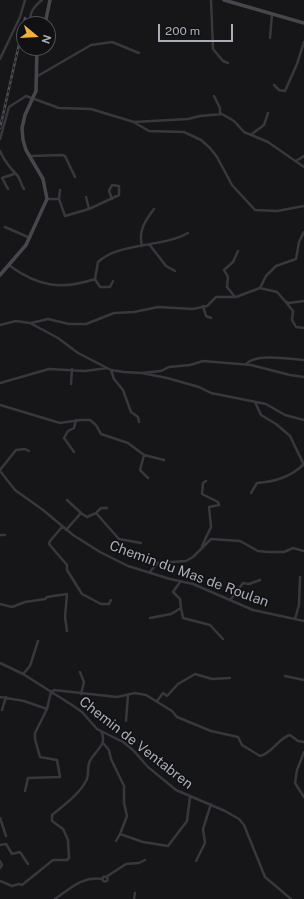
<!DOCTYPE html>
<style>
body{margin:0}
#map{position:relative;width:304px;height:899px;overflow:hidden;background:#161618;font-family:"Public Sans",sans-serif}
canvas{display:block}
.north{position:absolute;left:16px;top:16px;width:40px;height:40px;box-sizing:border-box;background:#111113;border:1px solid #4d4f55;border-radius:50%;rotate:108deg;font-size:11px;font-weight:700;line-height:16px;text-align:center;color:#a8adb8}
.north::after{content:'';display:block;margin:auto;width:14px;height:18px;background:#f2b134;clip-path:polygon(50% 0,100% 100%,50% 72%,0 100%)}
.scale{position:absolute;left:158px;top:24px;width:75px;height:18px;box-sizing:border-box;border:2px solid #a8adb8;border-top:0;padding-left:5px;font-size:12px;line-height:14px;white-space:nowrap;color:#a8adb8;-webkit-text-stroke:3px #111113;paint-order:stroke}
</style>
<div id="map">
<canvas width="304" height="899"></canvas>
<div class="north">N</div>
<div class="scale">200 m</div>
</div>
<script>
const g = document.querySelector('canvas').getContext('2d');
g.lineJoin = 'round';
function trace(path, color, width, dash) {
  g.strokeStyle = color;
  g.lineWidth = width;
  g.lineCap = dash ? 'butt' : 'round';
  g.setLineDash(dash || []);
  g.stroke(path);
}
function write(font, color, halo, rows, align = 'center') {
  g.font = font + ' "Public Sans",sans-serif';
  g.lineWidth = 3;
  g.setLineDash([]);
  g.textBaseline = 'middle';
  g.strokeStyle = halo;
  g.fillStyle = color;
  for (const [text, x, y, turn = 0] of rows) {
    g.save();
    g.translate(x, y);
    g.rotate((+turn || 0) * Math.PI / 180);
    g.textAlign = isNaN(turn) ? turn : align;
    if (halo) g.strokeText(text, 0, 0);
    g.fillText(text, 0, 0);
    g.restore();
  }
}
trace(new Path2D(`
 M211,0L213,49L223,61L228,63
 M31,24C28,14 34,6 42,0
 M270,38L272,14
 M0,59L20,17L25,0
 M36,77L91,45L112,42L139,53
 M274,85L279,90L285,91L297,64L304,42
 M214,96L220,108V114
 M135,123L149,131L184,132L201,140L210,148L217,157L232,185L255,210L277,211L304,206
 M252,134L264,125L268,113
 M0,139L9,107L26,96L59,108L91,109L134,122L188,119L200,116L222,114L234,121L244,132L268,142L304,167
 M0,151C4,160 10,168 17,175C20,178 21,185 24,189
 M30,156L62,155L65,156L75,177
 M296,161L304,156
 M8,189L2,178L14,174
 M60,190L59,199L65,216L89,209L119,195V186L112,185L109,191L112,199
 M86,197L89,209
 M47,199H59
 M5,227L30,238
 M149,244L166,266L175,271
 M142,246C138,231 145,221 154,209
 M10,266C39,287 62,290 95,279L98,262C119,242 161,248 188,233
 M95,279L100,287H110L113,281
 M260,288L277,292L285,301L289,303L304,301
 M235,297L227,287L228,277L224,270L233,262L238,251
 M285,301L293,311L292,320L296,327L304,328
 M203,306L206,316L211,318
 M31,323L48,319L69,324H86L114,313L134,312L158,307L193,309L207,306L216,297H236L260,288L266,276L276,266L296,259L299,242L304,232
 M0,325L16,321L30,323L58,338L78,353L111,370L124,372L141,373L161,371L169,367L190,365L203,361L251,365L290,375L304,377
 M246,364C256,353 290,359 304,360
 M111,370L114,379L123,390L131,412L138,417L139,422
 M142,373L167,378L199,387L211,393L266,404L285,415L304,420
 M0,383L49,369L85,371L107,368
 M71,384L72,369
 M255,402L261,415L276,424L290,436L304,465
 M0,405L60,423L80,420H90L96,425L101,434L128,443L144,455L140,470L148,478
 M74,452L64,438L68,431L74,428L76,420
 M144,455L164,460
 M0,470L16,450L25,449L29,451
 M0,471L15,490L43,510L73,535L100,552L128,566L170,579L193,584L253,610L304,621
 M251,493L257,483C274,482 291,477 304,464
 M81,513L87,517L96,513L119,539L141,543
 M96,513L101,508H107
 M62,527L50,541L49,544L67,565V570L82,594L101,604H109L111,600
 M66,530L81,513L67,500
 M0,535H5
 M202,546L211,527L209,507L219,505L218,502L202,494L203,483L206,481
 M150,572L157,563L186,561L193,557L211,539L240,541L258,551L268,552H284L293,548L304,551
 M231,599L243,583L249,584L260,580
 M0,604L12,607L25,602L45,599L47,597L67,594L65,617L67,631
 M181,608L183,618L210,625L223,639
 M150,618L171,614L181,608L180,599L173,592L180,582
 M295,619L299,605L300,577
 M0,663L23,674L72,705L82,712L97,729L123,742L133,750L148,767L176,790L225,811L239,819L244,825L265,877L291,899
 M80,672L84,682L81,694
 M23,674L30,666L38,641
 M285,676L304,680
 M51,692L54,690L117,697L135,693L146,695L172,711L177,717L211,731L238,737L242,745L260,756C273,753 278,738 290,735L298,741L304,742
 M0,697L24,701L47,709
 M157,701L163,693L167,696L178,684L195,674L212,679L230,678
 M2,710L6,697
 M126,721L128,695
 M103,743L109,750L111,759L124,786V803L127,816L120,834
 M304,752L297,770L295,783L304,797
 M25,791L28,778L60,777L57,760L40,757L35,739V733L47,709L51,692
 M0,818L6,836
 M116,841L120,834L143,842L168,846L187,821L190,797
 M0,845L6,844L12,854L20,852L28,864
 M0,861L2,865L0,868
 M196,861L205,843L203,829L211,804
 M102.5 879a2.5 2.5 0 1 1 5 0a2.5 2.5 0 1 1-5 0Z
 M106,877L126,864L139,863L145,860
 M0,881L12,886L19,884L22,885L53,860H67L69,858L68,840L63,829L52,821V815C64,805 80,794 87,779C89,773 87,766 90,761C96,749 108,745 101,731
 M55,899C71,888 82,876 103,879
 M134,899L135,893`), '#37383d', 2.5);
trace(new Path2D(`
 M224,0L304,23
 M45,24L50,0
 M0,275L26,245L47,199L43,179L26,150L23,140L22,128L25,115L36,91L37,48`), '#45474d', 3.5);
const rail = new Path2D(`
 M0,128L25,18`);
trace(rail, '#4a4c52', 2.5);
trace(rail, '#111113', 1, [3]);
write('14px', '#a8adb8', '#111113', [
 ["Chemin du Mas de Roulan",189,574,20],
 ["Chemin de Ventabren",136,743,38]
]);
</script>
